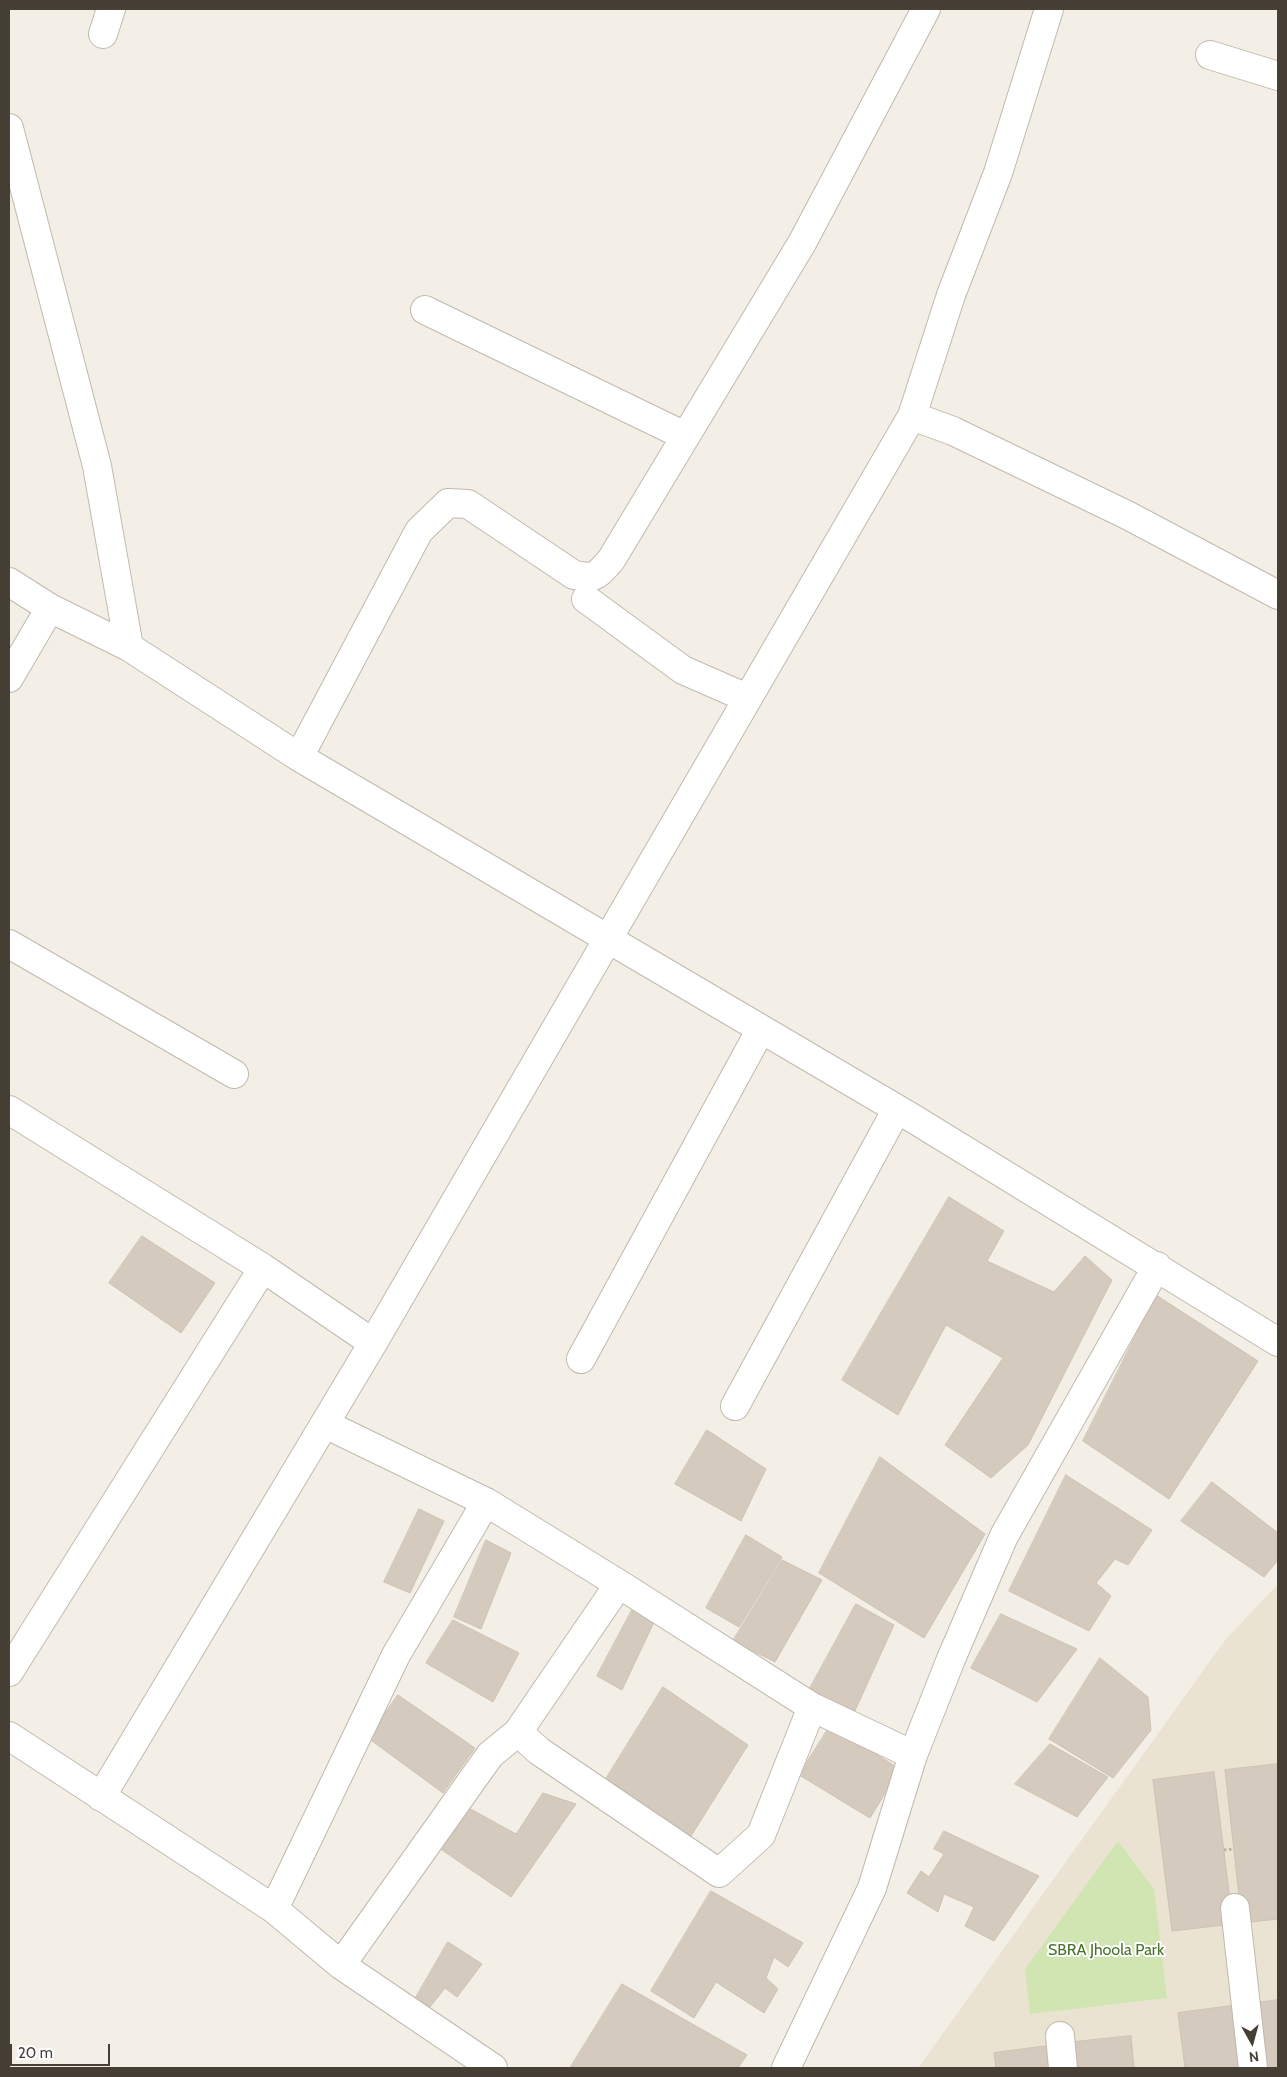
<!DOCTYPE html>
<style>
body{margin:0}
#map{position:relative;width:1287px;height:2077px;overflow:hidden;background:#f3efe7;font-family:Cabin,sans-serif}
canvas{display:block}
.frame{position:absolute;inset:0;border:10px solid #453f36;pointer-events:none}
.north{position:absolute;left:1227px;top:2017px;width:50px;height:50px;-webkit-text-stroke:4px #fff;paint-order:stroke;rotate:173deg;font-size:14px;font-weight:700;line-height:20px;text-align:center;color:#453f36}
.north::after{content:'';display:block;margin:auto;width:18px;height:22px;background:#453f36;clip-path:polygon(50% 0,100% 100%,50% 72%,0 100%)}
.scale{position:absolute;left:10px;top:2044px;width:100px;height:22px;box-sizing:border-box;border:2px solid #453f36;border-top:0;padding-left:6px;font-size:15px;line-height:18px;white-space:nowrap;color:#453f36;-webkit-text-stroke:4px #fff;paint-order:stroke}
</style>
<div id="map">
<canvas width="1287" height="2077"></canvas>
<div class="frame"></div>
<div class="north">N</div>
<div class="scale">20 m</div>
</div>
<script>
const g = document.querySelector('canvas').getContext('2d');
g.lineJoin = 'round';
function fill(path, color) {
  g.fillStyle = color;
  g.fill(path, 'evenodd');
}
function trace(path, color, width, dash) {
  g.strokeStyle = color;
  g.lineWidth = width;
  g.lineCap = dash ? 'butt' : 'round';
  g.setLineDash(dash || []);
  g.stroke(path);
}
function write(font, color, halo, rows, align = 'center') {
  g.font = font + ' Cabin,sans-serif';
  g.lineWidth = 4;
  g.setLineDash([]);
  g.textBaseline = 'middle';
  g.strokeStyle = halo;
  g.fillStyle = color;
  for (const [text, x, y, turn = 0] of rows) {
    g.save();
    g.translate(x, y);
    g.rotate((+turn || 0) * Math.PI / 180);
    g.textAlign = isNaN(turn) ? turn : align;
    if (halo) g.strokeText(text, 0, 0);
    g.fillText(text, 0, 0);
    g.restore();
  }
}
fill(new Path2D(`
 M1278,1584V2068H918L1225,1640Z`), '#ebe3d2');
fill(new Path2D(`
 M1118,1841L1154,1889L1167,1998L1030,2014L1025,1969Z`), '#d0e5b2');
const building = new Path2D(`
 M949,1197L1004,1231L987,1261L1054,1292L1085,1256L1112,1280L1028,1445L991,1478L945,1445L1003,1358L946,1325L898,1415L842,1380Z
 M142,1236L215,1283L181,1333L109,1283Z
 M1156,1295L1258,1361L1169,1499L1083,1441Z
 M707,1430L766,1469L741,1521L675,1484Z
 M880,1457L985,1534L924,1638L819,1573Z
 M1066,1475L1152,1530L1128,1565L1115,1559L1096,1583L1111,1596L1089,1631L1009,1591Z
 M1212,1482L1278,1533V1560L1264,1577L1181,1521Z
 M419,1509L444,1521L410,1593L384,1582Z
 M746,1535L782,1557L739,1627L706,1608Z
 M486,1540L511,1553L481,1629L454,1617Z
 M782,1560L822,1580L775,1662L733,1641Z
 M856,1604L894,1625L853,1715L809,1690Z
 M632,1610L655,1620L622,1690L597,1676Z
 M1001,1614L1077,1649L1037,1702L971,1668Z
 M453,1620L519,1653L493,1702L426,1663Z
 M1100,1658L1148,1697L1151,1730L1113,1778L1049,1739Z
 M663,1687L748,1745L691,1836L606,1779Z
 M398,1695L475,1748L443,1793L368,1738Z
 M830,1726L900,1769L870,1818L799,1775Z
 M1050,1744L1108,1777L1077,1817L1015,1784Z
 M1278,1764V1919L1242,1923L1225,1770Z
 M1214,1772L1233,1924L1172,1931L1153,1780Z
 M543,1793L576,1804L511,1897L439,1848L467,1807L516,1834Z
 M944,1831L1039,1876L994,1941L965,1926L974,1907L944,1894L938,1912L907,1893L921,1871L929,1877L944,1854L934,1849Z
 M711,1891L803,1943L788,1967L774,1957L766,1978L778,1989L764,2013L716,1982L694,2018L651,1991Z
 M448,1942L482,1964L457,1997L445,1988L430,2007L415,1999Z
 M622,1984L747,2055L738,2068H570Z
 M1278,2000V2068H1257L1249,2004Z
 M1239,2005L1247,2068H1185L1178,2013Z
 M1131,2036L1134,2068H1068L1065,2043Z
 M1055,2045L1058,2068H996L994,2053Z`);
fill(building, '#d4cabd');
trace(building, '#cec2b1', 1);
const minor = new Path2D(`
 M103,34L111,9
 M1210,55L1278,76
 M9,128L97,466L129,647
 M425,310L685,436
 M912,416L951,295L998,173L1049,9
 M9,582L50,608L129,647L299,757L909,1116L1278,1342
 M586,599L683,670L747,698
 M9,678L50,608
 M299,757L419,531L448,503L468,504L574,575C597,579 596,576 611,560L802,243L926,9
 M9,944L234,1074
 M9,1110L263,1268L373,1343L101,1797
 M373,1343L912,416L953,431L1127,515L1278,595
 M581,1359L761,1029
 M735,1406L897,1109
 M325,1424L486,1502L619,1584L812,1707L913,1755
 M9,1672L263,1268
 M518,1732L619,1584
 M9,1736L274,1909L341,1965L493,2068
 M1235,1908L1253,2068
 M274,1909L396,1655L486,1502
 M341,1965L490,1755L518,1732L539,1751L719,1873L761,1835L812,1707
 M1060,2036L1063,2068
 M786,2068L872,1888L913,1755L951,1659L1004,1536L1157,1266`);
trace(minor, '#c0b9ad', 30);
trace(new Path2D(`
 M1224,1850L1233,1849`), '#beb19c', 3, [2.5, 2.5]);
trace(minor, '#fff', 28);
write('16px', '#4a742d', '#fff', [
 ["SBRA Jhoola Park",1106,1950]
]);
</script>
